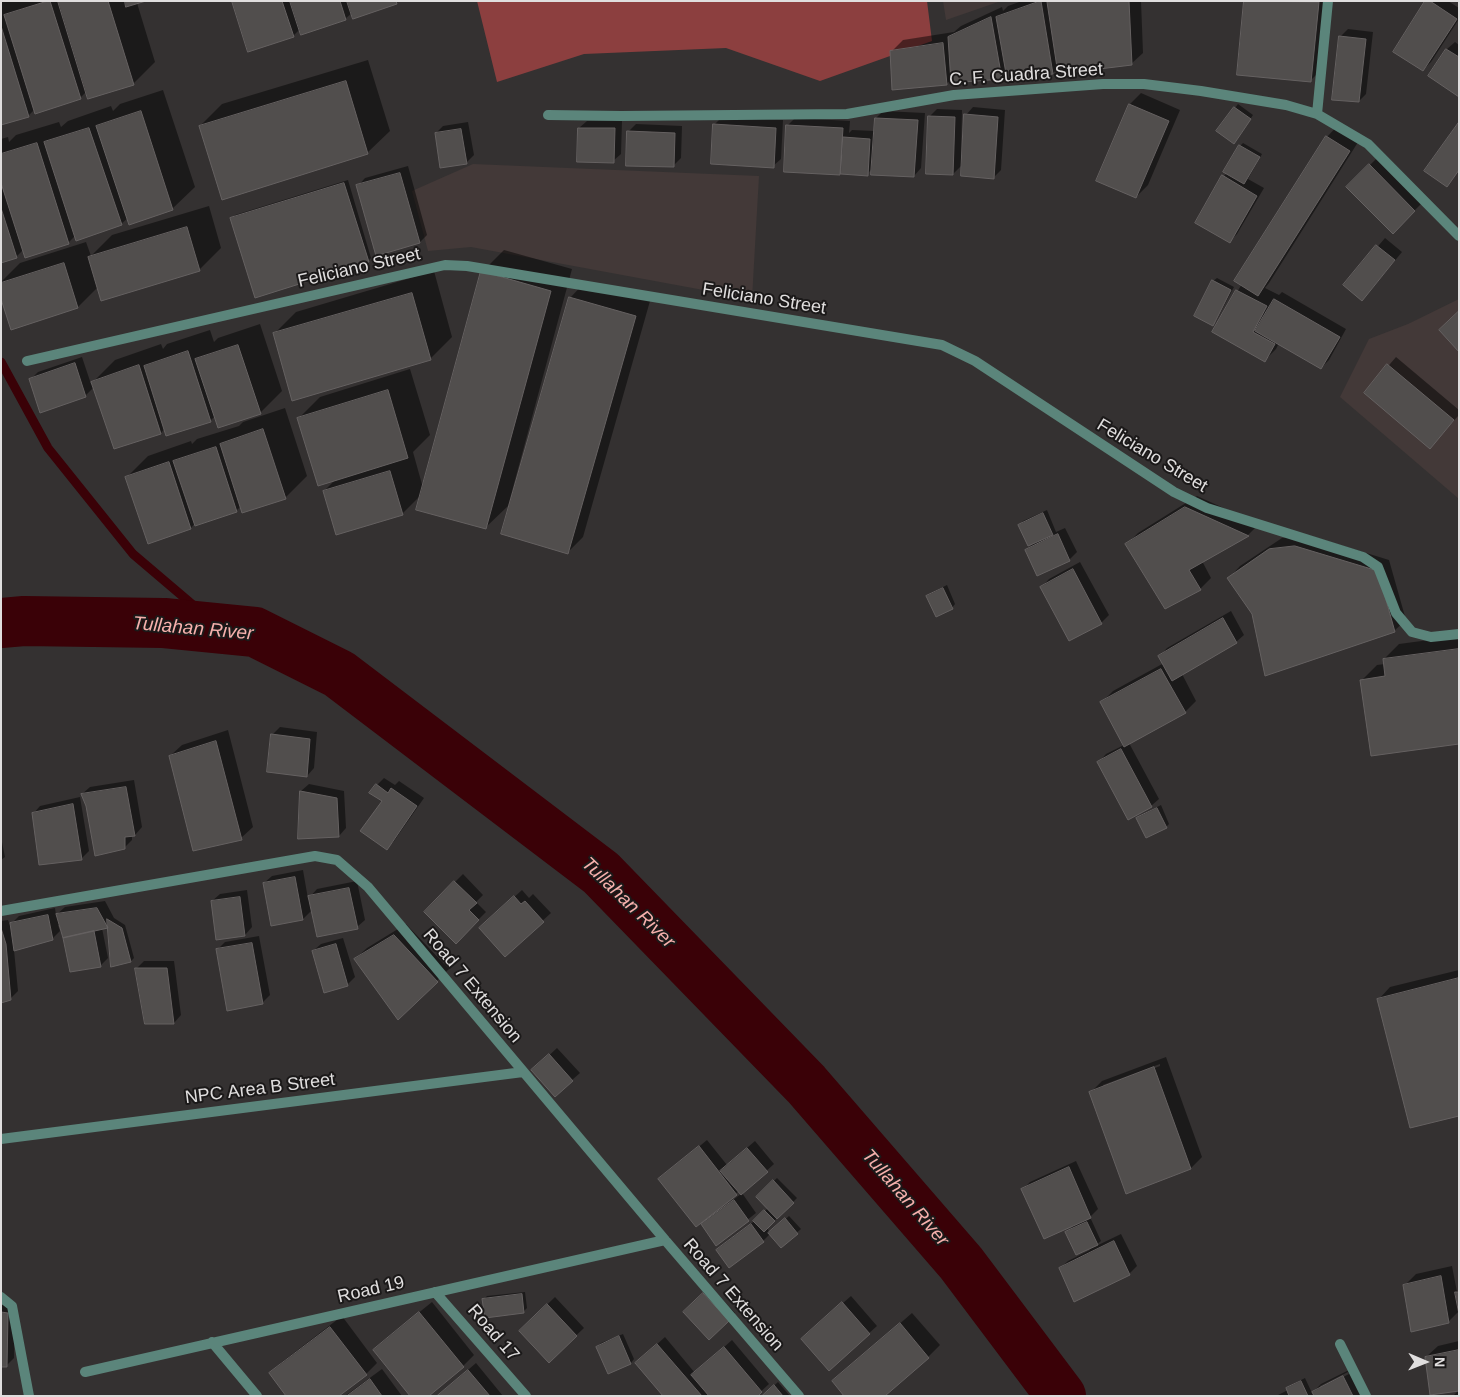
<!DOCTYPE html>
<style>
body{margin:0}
#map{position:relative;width:1460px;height:1397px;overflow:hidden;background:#343131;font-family:Helvetica,sans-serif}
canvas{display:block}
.frame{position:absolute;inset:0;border:2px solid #e0dede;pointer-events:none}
.north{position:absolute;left:1400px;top:1337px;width:50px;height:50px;-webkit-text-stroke:4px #1b1919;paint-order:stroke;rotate:91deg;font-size:14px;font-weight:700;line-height:20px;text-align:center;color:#e0dede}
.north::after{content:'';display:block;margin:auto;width:18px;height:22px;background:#e0dede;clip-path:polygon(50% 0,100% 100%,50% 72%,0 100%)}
</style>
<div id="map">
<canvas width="1460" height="1397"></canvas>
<div class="frame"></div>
<div class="north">N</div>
</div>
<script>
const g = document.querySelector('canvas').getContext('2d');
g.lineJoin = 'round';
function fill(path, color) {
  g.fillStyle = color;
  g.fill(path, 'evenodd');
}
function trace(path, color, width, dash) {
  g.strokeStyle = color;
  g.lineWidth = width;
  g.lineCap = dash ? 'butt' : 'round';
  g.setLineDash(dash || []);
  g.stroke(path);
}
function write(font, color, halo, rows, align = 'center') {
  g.font = font + ' Helvetica,sans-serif';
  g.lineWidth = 4;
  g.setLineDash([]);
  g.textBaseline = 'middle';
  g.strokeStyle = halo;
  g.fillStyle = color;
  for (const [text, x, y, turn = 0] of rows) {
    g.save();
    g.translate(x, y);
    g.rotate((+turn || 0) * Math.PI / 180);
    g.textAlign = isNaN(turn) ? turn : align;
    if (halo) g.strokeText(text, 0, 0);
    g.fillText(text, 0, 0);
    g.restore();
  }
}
fill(new Path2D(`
 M943,1H1001L946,20Z
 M473,164L759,176L752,299L471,247L428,251L412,191Z
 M1459,299V499L1340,397L1369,339L1408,324Z`), '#433938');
fill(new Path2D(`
 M477,1H927L932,41L820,81L726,48L584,54L497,82Z`), '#8c3f3f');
fill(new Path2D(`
 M142,1L137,3L155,62L133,84L87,91L80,98L35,109L28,116L1,124V2Z
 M233,1H398L352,13L345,19L300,29L293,36Z
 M1022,1H1141L1143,53L1131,64L1058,68L1053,73L1007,72L1002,78L952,79L946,84L891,52L903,40L954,32L961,26L1002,7L1003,11L1008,6Z
 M1246,1H1328L1322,69L1310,81Z
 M1427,1H1448L1459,8V19L1431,62L1423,70Z
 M1348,29L1373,32L1366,94L1359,101L1340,37Z
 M1455,42L1459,45V95L1430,76L1447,49Z
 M368,60L390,131L367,153L200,126L222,104Z
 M163,90L195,187L172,209L128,218L121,224L76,235L68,243L23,250L16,257L1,262V139L8,137L9,142L16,135L59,122L61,127L68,121L111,106L113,111L120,104Z
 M1141,93L1180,110L1148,185L1136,197L1130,104Z
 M1238,104L1253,115L1237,139L1235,108Z
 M973,107L1005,110L1001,170L994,177L963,164L953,174L929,117L937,109L962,110L961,158L963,159L966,115Z
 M883,111L925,113L921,168L914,176L873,168L867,174L843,170L839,174L788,125L795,118L850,121L849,133L852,130L875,131L876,118Z
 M722,117L783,120L781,159L773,166L714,125Z
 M587,121H622L621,154L613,161L579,128Z
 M468,122L474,155L466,163L436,133L443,126Z
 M636,124L682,126L681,158L673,166L628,132Z
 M1338,125L1360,139L1269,283L1265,288L1279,295L1282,292L1346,329L1329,360L1321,368L1279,343L1276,349L1265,360L1214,332L1327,137Z
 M1243,143L1262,154L1248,179L1264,188L1237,234L1230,241L1224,176L1227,173L1240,146Z
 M1377,158L1422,203L1393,232L1348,187Z
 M408,166L427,235L420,242L358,186L365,178Z
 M348,180L371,258L368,261L232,219L235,215Z
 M209,206L221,248L199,270L99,286L78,307L12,329L1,295V282L20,263L86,242L91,256L112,235Z
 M1385,238L1402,252L1369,292L1345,285Z
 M504,250L572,269L508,506L485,528L422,494L402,514L324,491L336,479L298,419L320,397L410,369L430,435L413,452L423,488L482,272Z
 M434,271L452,337L430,359L274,334L296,312Z
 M1217,278L1234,287L1216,321L1213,324V281Z
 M585,282L650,301L583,537L568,552L570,298Z
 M260,324L282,391L260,413L215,416L210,421L165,428L161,433L114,448L94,387L85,396L30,380L38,372L82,357L91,384L115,360L161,344L163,349L167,344L210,330L214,342L218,338Z
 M1396,357L1459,410V415L1430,447L1366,392Z
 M285,408L307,476L285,498L241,506L236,511L195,523L191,528L148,543L126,478L148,456L191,441L192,444L197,439L239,426L243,422Z
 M1197,496L1259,524L1248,535L1202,561L1211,578L1200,589L1127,544L1138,533Z
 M1047,510L1056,532L1065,528L1077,552L1069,560L1026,550L1035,542L1020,525L1023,521Z
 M1308,535L1389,560L1406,620L1394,631L1254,614L1229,578L1240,566L1282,538Z
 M1080,562L1109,615L1101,623L1042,587L1049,579Z
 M947,585L955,604L952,608L927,596L931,593Z
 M1231,611L1244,635L1236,642L1182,674L1196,701L1185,712L1129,743L1159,799L1151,806L1099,762L1106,754L1124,745L1101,703L1113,691L1164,663L1160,656L1167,648Z
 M1459,636V743L1362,680L1377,665L1385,664L1384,659L1399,644Z
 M280,727L317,732L314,768L307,776L273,734Z
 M228,730L253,827L241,838L170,756L182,745Z
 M384,778L395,785L399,781L424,798L394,841L387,848L383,801L377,785Z
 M134,780L142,827L135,835H132V840L124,848L87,806L82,794L90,787Z
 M309,784L344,791L346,828L339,836L299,837L301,791Z
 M80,797L89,851L81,859L33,814L40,806Z
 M1161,805L1169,824L1166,827L1138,818L1141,815Z
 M1,837L5,857L1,860Z
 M303,870L308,899L317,889L357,881L365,920L357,927L312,910L303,919L264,883L272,876Z
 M463,874L483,895L476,902L486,912L456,942L425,912Z
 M247,890L252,927L245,935L212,901L220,894Z
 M522,890L529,898L533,894L551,913L505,955L488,921Z
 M105,901L114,918L125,925L134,958L131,961L108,927L102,928L108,958L101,965L71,970L60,925H58L60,931L52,939L14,950L18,991L10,999L1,1001V921L8,920L10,925L19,916L55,908L56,915L65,907Z
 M406,924L449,969L399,1018L355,959L367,948Z
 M259,936L270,995L262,1003L217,950L225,942Z
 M343,938L355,977L347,985L313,951L321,944Z
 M144,961H174L181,1015L174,1023L137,968Z
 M1459,970V1114L1379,999L1390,987Z
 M557,1048L580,1073L572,1080L541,1063Z
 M1166,1057L1202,1157L1191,1168L1091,1092L1102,1081ZM1160,1064V1066L1103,1088V1085Z
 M707,1140L727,1165L755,1141L774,1164L742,1193L756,1213L717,1244L703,1224L710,1217L741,1194L739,1191L696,1225L660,1179Z
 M1076,1161L1098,1209L1090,1217L1101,1241L1094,1247L1121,1234L1137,1266L1129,1274L1060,1268L1068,1261L1090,1250L1089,1248L1067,1232L1074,1225L1023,1189L1030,1182Z
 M777,1178L797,1198L767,1228L770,1233L789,1216L801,1229L781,1246L771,1233L763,1241L729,1266L717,1250L725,1243L756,1220L768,1208L757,1197Z
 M1452,1266L1457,1292L1459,1290V1311L1448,1322L1404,1286L1416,1274Z
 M711,1287L735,1313L709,1338L685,1312Z
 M525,1292L527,1308L523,1312L484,1299L487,1296Z
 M851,1296L877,1326L829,1369L810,1332Z
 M555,1297L584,1328L549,1361L520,1331Z
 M432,1302L474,1355L463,1366L375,1350L386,1339Z
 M1,1305L15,1306L14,1358L6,1366H1Z
 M912,1313L940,1345L928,1357L883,1396L834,1381Z
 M342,1316L377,1363L366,1374L271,1373L282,1362Z
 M623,1334L634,1359L631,1363L608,1373L597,1347L601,1343Z
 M665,1337L695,1373L732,1340L769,1384L756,1396H664L644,1356Z
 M1459,1341V1389L1426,1357L1438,1346Z
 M476,1363L503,1396H438Z
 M382,1369L402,1396H345Z
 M1351,1369L1364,1396H1276L1288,1390L1287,1388L1291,1385L1305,1378L1312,1393L1321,1384ZM1348,1372L1349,1374L1320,1389V1386Z
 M778,1382L790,1396H763Z
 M1459,1390V1396H1453Z`), '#0007');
trace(new Path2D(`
 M1,362L48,448L133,554L220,628`), '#3a0107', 9);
trace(new Path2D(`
 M1,623L24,621L164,623L255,632L339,674L601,873L806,1084L961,1263L1061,1396`), '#3a0107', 50);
const building = new Path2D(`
 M48,1H50L81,99L35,114L4,15Z
 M58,1H108L134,85L88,99Z
 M125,1H146L126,7Z
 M232,1H282L294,37L248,52Z
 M290,1H340L346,20L301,35Z
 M347,1H396L397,4L353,19Z
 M1041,1L1053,74L1007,79L996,17Z
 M1050,1H1129L1132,65L1058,74L1047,2Z
 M1244,1L1319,2L1311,82L1237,75Z
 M1425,1H1430L1457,19L1423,71L1393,52Z
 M991,17L1002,79L951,83L948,37Z
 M1,26L29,117L1,125Z
 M1339,36L1366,39L1359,102L1332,100Z
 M943,43L947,85L892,90L890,51Z
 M1446,49L1459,57V97L1428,76Z
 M346,81L368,154L222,200L199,126Z
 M1129,104L1169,121L1136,198L1096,181Z
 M1234,107L1251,119L1234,144L1216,131Z
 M141,111L173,210L129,225L96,126Z
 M964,114L998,117L994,179L961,176Z
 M928,116L955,117L953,175L926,174Z
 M875,118L918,120L914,177L871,175Z
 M1459,122V170L1447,187L1424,171Z
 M713,124L776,128L774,168L711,164Z
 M786,125L843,128L840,175L784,172Z
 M89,128L122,225L76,241L44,142Z
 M578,128H615L614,163L577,162Z
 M461,129L467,164L440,168L435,133Z
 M627,131L675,133L674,167L626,166Z
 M1326,136L1350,151L1258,296L1234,281Z
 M843,137L870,139L868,176L841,174Z
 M37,143L69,244L25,258L1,183V154Z
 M1239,145L1260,157L1244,184L1223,172Z
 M1369,164L1415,211L1393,234L1346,187Z
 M400,173L420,243L376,256L356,185Z
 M1222,175L1257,196L1230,243L1195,223Z
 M344,183L369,262L255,298L230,218Z
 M1,208L17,258L1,263Z
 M187,227L200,271L101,301L88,257Z
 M1376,245L1395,260L1362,301L1343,285Z
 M64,263L78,308L11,330L1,299V283Z
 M481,271L551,291L486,529L416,510Z
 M1212,280L1231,290L1213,326L1194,316Z
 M1236,290L1267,306L1253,332L1275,344L1265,362L1212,332Z
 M412,293L431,360L292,401L273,333Z
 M569,297L636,316L568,554L501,534Z
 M1274,299L1340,337L1321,369L1255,331Z
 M1459,311V352L1439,330Z
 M238,345L261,414L218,428L195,359Z
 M188,351L211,422L166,436L144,366Z
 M75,363L86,397L40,413L29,379Z
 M1387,364L1454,420L1430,449L1364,393Z
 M139,365L161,434L114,449L91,382Z
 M388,390L408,458L318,486L297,418Z
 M263,429L286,499L242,513L220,444Z
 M216,447L237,512L195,526L173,461Z
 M169,462L191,529L148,544L125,477Z
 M390,471L403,515L336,535L323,491Z
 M1185,507L1249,536L1189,570L1201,590L1165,609L1125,544Z
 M1043,513L1053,535L1028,546L1018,525Z
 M1058,534L1070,561L1037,576L1025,550Z
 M1295,546L1378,571L1395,632L1265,676L1252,614L1227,578L1269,549Z
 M1073,569L1102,624L1069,641L1040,587Z
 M943,588L953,609L936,617L926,596Z
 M1223,618L1237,643L1172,681L1158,656Z
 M1459,649V744L1371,756L1360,680L1385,676L1383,659Z
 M1161,669L1186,713L1124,747L1100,702Z
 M271,734L310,739L307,777L267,772Z
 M216,741L242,840L193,851L169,756Z
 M1121,749L1152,807L1128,820L1097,762Z
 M376,784L388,793L391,788L417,806L387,850L360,831L382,801L369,793Z
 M126,787L135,836L125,837V849L95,856L86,806L81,794Z
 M300,791L337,798L339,837L298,839Z
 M73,804L82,860L39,865L32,813Z
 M1157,808L1167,828L1146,838L1136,818Z
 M295,877L303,920L271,926L263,883Z
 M454,881L477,903L469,910L479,920L456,944L424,912Z
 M349,888L358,929L317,937L308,896Z
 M514,896L521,904L525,901L544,922L505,957L479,928Z
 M240,897L245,936L216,940L211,901Z
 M97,908L108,928L63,938L56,914Z
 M48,915L53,940L14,951L10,923Z
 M107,919L122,928L131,962L111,967Z
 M1,928L6,944L11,1000L1,1003Z
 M94,931L101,967L70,972L63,938Z
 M394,935L438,982L398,1020L354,959Z
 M252,943L263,1004L227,1011L216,949Z
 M336,944L348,986L324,993L312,951Z
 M135,968H167L174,1024H145Z
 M1459,978V1116L1410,1128L1377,999Z
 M549,1054L573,1081L555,1097L531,1070Z
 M1154,1067L1191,1169L1126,1194L1089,1092Z
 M699,1146L737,1195L696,1227L658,1179Z
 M747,1148L768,1172L741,1195L720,1171Z
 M1069,1167L1091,1218L1044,1239L1021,1189Z
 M773,1180L794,1203L777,1219L756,1197Z
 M734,1200L749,1221L716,1246L701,1224Z
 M764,1210L775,1221L764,1232L753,1221Z
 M785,1218L798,1234L781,1248L768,1233Z
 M1087,1222L1098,1245L1076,1255L1065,1232Z
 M751,1224L764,1242L729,1268L716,1250Z
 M1114,1241L1130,1275L1074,1302L1059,1268Z
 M1441,1276L1449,1323L1411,1332L1403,1285Z
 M1455,1292H1459V1314Z
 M703,1293L729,1321L709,1340L683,1312Z
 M522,1294L524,1313L485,1318L482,1299Z
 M842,1302L870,1334L829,1371L801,1339Z
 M547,1304L577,1336L549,1363L519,1331Z
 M1,1312L8,1313L7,1367H1Z
 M419,1312L464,1367L429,1396H410L373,1350Z
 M900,1323L929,1358L885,1396H844L832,1381Z
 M330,1327L367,1375L339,1396H286L269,1373Z
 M619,1336L631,1364L608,1374L596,1347Z
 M657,1344L702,1396H663L635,1363Z
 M724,1347L762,1392L758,1396H709L691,1375Z
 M1459,1350V1391L1430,1395L1425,1357Z
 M468,1370L490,1396H437Z
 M1343,1376L1353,1396H1314L1312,1392Z
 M370,1379L382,1396H347Z
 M1301,1381L1308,1396H1289L1286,1388Z
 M774,1385L783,1396H762Z`);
fill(building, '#514e4d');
trace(building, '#656161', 1);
trace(new Path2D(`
 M1317,114L1328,1
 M548,115L621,116L847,114L954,95L1103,84H1144L1201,91L1286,105L1317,114L1368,144L1459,236
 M27,361L445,265L467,266L942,345L975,361L1174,492L1207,508L1363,557L1378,567L1396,613L1412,632L1431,637L1459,634
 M1,911L315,856L337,860L368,887L665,1240L799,1396
 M1,1139L523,1072
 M435,1292L526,1396
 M1,1297L12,1306L29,1396
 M212,1342L257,1396
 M1340,1344L1366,1396
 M85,1372L665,1240`), '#5b857b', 10);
write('18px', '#e0dede', '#1b1919', [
 ["C. F. Cuadra Street",1026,75,-4],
 ["Feliciano Street",359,268,-13],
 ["Feliciano Street",764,299,9],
 ["Feliciano Street",1152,456,31],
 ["Road 7 Extension",472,986,50],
 ["NPC Area B Street",260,1089,-7],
 ["Road 19",371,1290,-13],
 ["Road 7 Extension",733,1295,49],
 ["Road 17",493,1333,49]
]);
write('italic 19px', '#f6b0ac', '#1b1919', [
 ["Tullahan River",193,629,5],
 ["Tullahan River",628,903,44],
 ["Tullahan River",905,1198,49]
]);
</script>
